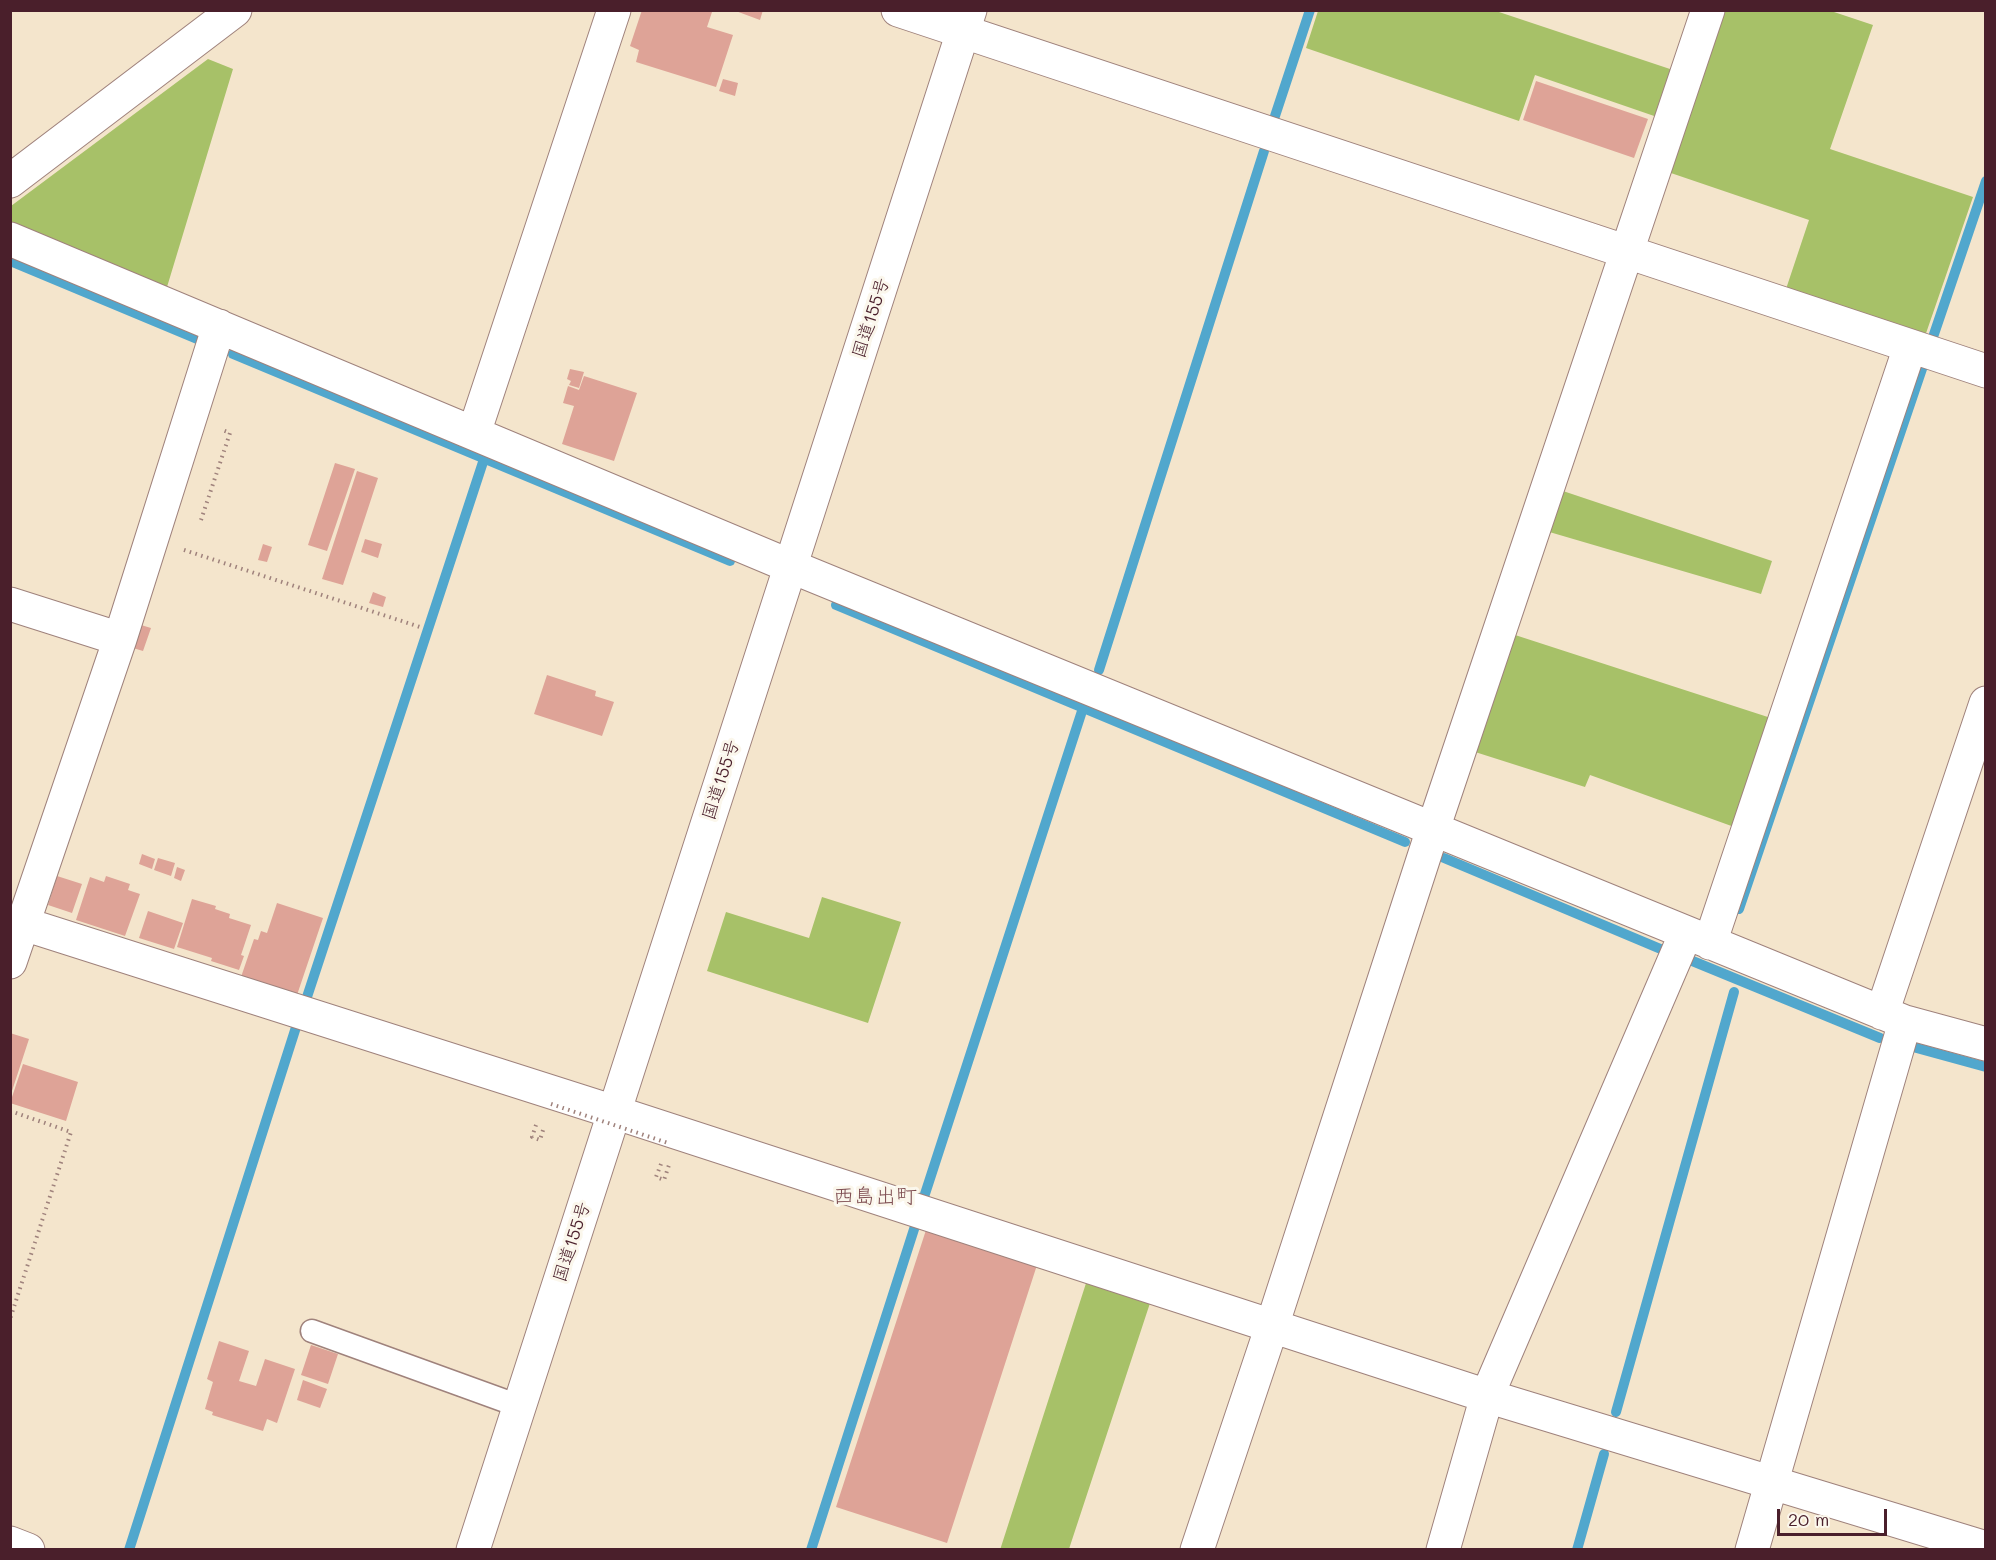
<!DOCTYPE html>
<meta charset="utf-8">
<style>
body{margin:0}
#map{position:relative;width:1996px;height:1560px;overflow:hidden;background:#f4e5cc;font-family:Mali,sans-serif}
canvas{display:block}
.frame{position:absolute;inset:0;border:12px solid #4a1f2b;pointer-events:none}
.scale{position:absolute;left:1777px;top:1509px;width:110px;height:27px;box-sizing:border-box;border:3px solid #4a1f2b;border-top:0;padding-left:8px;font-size:18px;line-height:21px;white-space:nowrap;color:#4a1f2b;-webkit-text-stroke:4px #fbf7ec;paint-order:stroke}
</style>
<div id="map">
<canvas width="1996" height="1560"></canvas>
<div class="frame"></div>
<div class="scale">20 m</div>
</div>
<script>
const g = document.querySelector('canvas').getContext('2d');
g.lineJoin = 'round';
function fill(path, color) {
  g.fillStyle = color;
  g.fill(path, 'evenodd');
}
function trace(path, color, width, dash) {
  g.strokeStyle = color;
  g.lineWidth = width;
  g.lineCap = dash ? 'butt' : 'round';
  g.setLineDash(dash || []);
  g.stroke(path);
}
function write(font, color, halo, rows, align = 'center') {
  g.font = font + ' Mali,"Klee One",sans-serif';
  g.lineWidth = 6;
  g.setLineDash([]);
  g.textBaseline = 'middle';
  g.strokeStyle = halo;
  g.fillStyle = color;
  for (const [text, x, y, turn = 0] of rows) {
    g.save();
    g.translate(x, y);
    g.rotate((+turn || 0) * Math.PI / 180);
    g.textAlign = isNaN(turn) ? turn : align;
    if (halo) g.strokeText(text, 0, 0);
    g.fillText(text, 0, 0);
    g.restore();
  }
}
fill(new Path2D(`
 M1318,11H1496L1676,71L1660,118L1535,75L1519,121L1306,48Z
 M1720,11H1831L1873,25L1830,149L1973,197L1923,342L1784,295L1809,220L1665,171Z
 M208,59L233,69L167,287L11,222V206Z
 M1560,490L1772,561L1761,594L1546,531Z
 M1512,634L1774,719L1737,828L1590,775L1585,787L1472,751Z
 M822,897L901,922L868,1023L707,971L726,912L809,938Z
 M1088,1277L1152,1297L1069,1549L1000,1550Z`), '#a7c168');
trace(new Path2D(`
 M1275,116L1310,10
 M10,261L197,339
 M1931,343L1986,181
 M233,354L730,561
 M836,605L1405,842
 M1099,670L1264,151
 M1444,858L1663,950
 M1739,909L1923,366
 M1690,960L1880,1038
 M306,1000L484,459
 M1913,1047L1986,1067
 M924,1197L1083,708
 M1616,1412L1734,992
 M129,1550L297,1024
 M811,1550L916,1223
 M1577,1550L1604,1454`), '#51a7cd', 10);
fill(new Path2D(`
 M642,10H706L712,12L707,27L733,35L716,87L636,62L639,50L630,46Z
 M733,10H763L760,20Z
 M723,79L738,83L735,96L719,91Z
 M1536,81L1648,119L1634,158L1523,120Z
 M570,369L584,372L579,388L569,385L571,381L567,379Z
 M584,376L637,393L614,461L562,444L574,406L563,403L568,386L579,390Z
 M335,463L355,469L327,551L308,545Z
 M357,471L378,478L343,585L322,579Z
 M365,539L382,544L378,558L361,552Z
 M263,544L272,547L267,562L258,560Z
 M373,592L386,597L383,607L369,603Z
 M141,625L151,628L143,651L133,648Z
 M547,675L596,691L595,696L614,702L602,736L534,714Z
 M142,854L155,859L152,869L139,864Z
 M158,858L175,863L171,876L154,870Z
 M177,867L185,870L181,881L174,878Z
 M57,876L82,884L72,913L48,905Z
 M106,876L130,884L128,890L140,894L125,936L76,920L90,877L104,882Z
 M192,899L216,906L215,909L230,914L229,918L251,925L241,955L244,956L239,970L211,961L212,958L177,947Z
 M277,903L323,918L297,995L241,977L254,939L258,940L261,931L267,933Z
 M148,911L183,923L174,949L139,938Z
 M10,1033L29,1039L11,1094H10Z
 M23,1064L78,1082L66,1121L10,1103Z
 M926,1230L1037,1265L947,1543L836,1507Z
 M219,1341L249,1351L239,1381L256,1386L265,1359L295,1369L277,1423L267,1419L263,1431L212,1415L213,1412L205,1409L213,1382L207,1379Z
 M311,1345L338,1354L328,1384L301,1375Z
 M303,1380L327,1389L320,1408L297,1400Z`), '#dea397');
const service = new Path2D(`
 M312,1331L519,1406`);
const minor = new Path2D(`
 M898,10L1986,371
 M10,239L790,566L1905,1022L1986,1044
 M474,433L614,10
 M10,604L120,639
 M24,924L614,1112L1487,1396L1986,1548
 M1710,943L1910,347
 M10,962L120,639L219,326
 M1882,1013L1986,703
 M10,1543L28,1550
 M1197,1550L1272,1326L1433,829L1708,10
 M1443,1550L1487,1396L1686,933
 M1752,1550L1905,1022`);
const tertiary = new Path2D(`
 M10,181L235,10`);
const trunk = new Path2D(`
 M473,1550L970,10`);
trace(service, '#9f827c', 25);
trace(minor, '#9f827c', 35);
trace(tertiary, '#9f827c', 35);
trace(trunk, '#9f827c', 35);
trace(new Path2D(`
 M201,520L230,433L222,430
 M184,550L420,627
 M10,1111L71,1132L10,1319
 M536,1125L532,1137L540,1140L544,1127
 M661,1164L656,1177L664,1180L669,1165`), '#9f827c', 4, [1.5, 4.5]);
trace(service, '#fff', 22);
trace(minor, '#fff', 33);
trace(tertiary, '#fff', 33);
trace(trunk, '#fff', 33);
trace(new Path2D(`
 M551,1104L668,1143`), '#9f827c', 4, [1.5, 4.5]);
write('18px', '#4a1f2b', '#fbf7ec', [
 ["国道155号",871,318,-72],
 ["国道155号",721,780,-72],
 ["国道155号",572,1242,-72]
]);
write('21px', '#7e4d51', '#fbf7ec', [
 ["西島出町",875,1197]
]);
</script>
